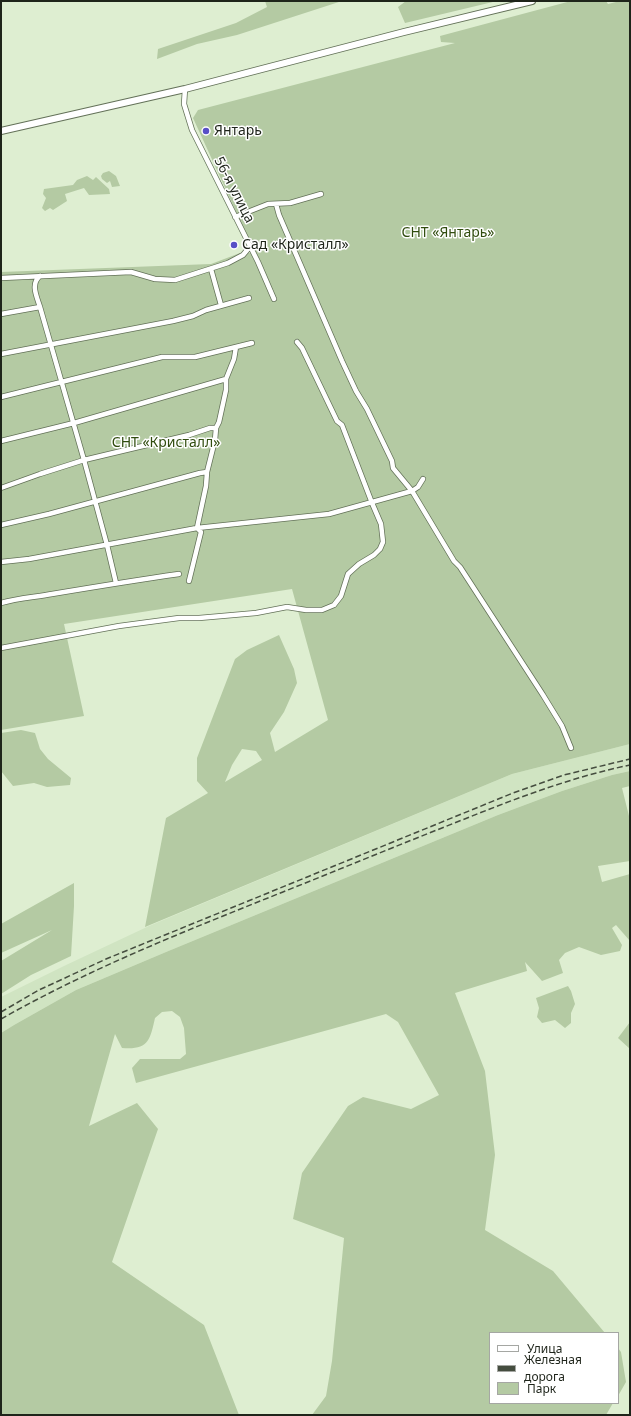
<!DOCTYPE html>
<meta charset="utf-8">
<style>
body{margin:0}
#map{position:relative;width:631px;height:1416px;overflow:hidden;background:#deeed1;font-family:"Noto Sans",sans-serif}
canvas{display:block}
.frame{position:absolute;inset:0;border:2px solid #1e241a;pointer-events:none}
.legend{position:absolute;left:489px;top:1332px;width:130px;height:72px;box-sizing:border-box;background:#fff;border:1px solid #a5a7a3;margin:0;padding:5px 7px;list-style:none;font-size:12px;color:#1e241a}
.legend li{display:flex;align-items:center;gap:8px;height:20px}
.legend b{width:20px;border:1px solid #a5a7a3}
</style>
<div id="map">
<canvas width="631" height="1416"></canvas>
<div class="frame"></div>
<ul class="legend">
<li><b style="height:5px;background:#fff"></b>Улица</li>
<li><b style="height:5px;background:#454d3f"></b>Железная дорога</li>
<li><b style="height:11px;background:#b4caa3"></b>Парк</li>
</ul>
</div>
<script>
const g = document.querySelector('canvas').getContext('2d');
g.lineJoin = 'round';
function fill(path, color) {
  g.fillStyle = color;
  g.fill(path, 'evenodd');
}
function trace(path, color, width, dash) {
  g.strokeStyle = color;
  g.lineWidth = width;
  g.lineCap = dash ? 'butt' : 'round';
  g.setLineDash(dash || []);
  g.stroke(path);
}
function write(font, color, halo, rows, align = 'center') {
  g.font = font + ' "Noto Sans",sans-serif';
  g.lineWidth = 3;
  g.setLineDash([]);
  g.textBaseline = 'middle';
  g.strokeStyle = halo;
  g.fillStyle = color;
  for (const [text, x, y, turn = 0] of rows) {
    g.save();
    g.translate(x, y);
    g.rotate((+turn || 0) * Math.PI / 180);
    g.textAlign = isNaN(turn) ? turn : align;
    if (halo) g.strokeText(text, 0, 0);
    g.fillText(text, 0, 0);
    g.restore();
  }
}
fill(new Path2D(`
 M630,744V771L612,775L562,791L498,815L166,952L76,990L14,1025L1,1033V997L64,966L149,926L512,774Z`), '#d0e4c2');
fill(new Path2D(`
 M265,1H342L237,35L197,44L157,59L158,49L236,23L267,7Z
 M406,1H497L405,23L398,7Z
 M571,1H606L608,4L620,1H630V744L512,774L145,927L166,818L208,793L197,781V758L235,659L247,650L279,635L294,669L297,683L284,712L270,733L275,752L328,720L292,589L64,624L84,716L1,730V272L211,264L240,253H255L193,118L198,110L455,43L441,42L440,36ZM242,749L256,751L262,760L225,782L232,765Z
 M109,171L116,176L120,186L112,187L110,181L107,183L102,179L101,176L103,173Z
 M87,176L93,180L96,177L109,189L110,194L89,195L84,188L65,194L67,201L53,210L50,208L45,211L42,208L46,198L43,194L44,189L73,185L77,180Z
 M21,730L35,733L40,749L48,759L71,778L70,785L47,787L34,783L13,786L1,771V733Z
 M630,771V786L622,788L630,820V861L598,866L602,882L630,874V941L616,925L612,928L622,945L620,951L601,955L579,947L565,953L559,960L563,973L542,981L525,962L527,971L455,993L485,1071L495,1155L485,1230L553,1271L605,1333H490V1403H613L606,1415H312L326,1396L332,1361L344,1238L293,1219L302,1173L348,1106L363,1097L411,1109L439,1095L398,1022L386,1014L136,1083L132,1068L140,1059H180L186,1054L184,1028L180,1017L172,1011L162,1012L155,1018C150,1041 148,1050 122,1048L115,1034L89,1126L137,1103L158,1129L112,1262L204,1325L239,1415H1V1033L14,1025L76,990L166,952L498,815L562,791L612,775Z
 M74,883V906L71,956L31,975L1,994V961L52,930L1,953V924Z
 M568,986L571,991L575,1004L571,1013V1023L565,1028L555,1020L542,1023L537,1017L539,1008L536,998Z
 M630,1022V1049L618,1038Z
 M618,1348L621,1352L626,1382L618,1396Z`), '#b4caa3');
const street = new Path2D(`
 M185,89L184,104L192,130L258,262L274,299
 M276,204L279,215L342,361L356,391L367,409L392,461L393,468L412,491L454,561L460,567L543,695L562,726L571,748
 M235,217L268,204L290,203L321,194
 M211,269L221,305
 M40,276C30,284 37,297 40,307L84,460L107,545L116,583
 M1,278L131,272L155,279L175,280L228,263L243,255L248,249L250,246
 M1,314L40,307
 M1,354L173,321L193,316L206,310L249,298
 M1,397L162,357H195L252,343
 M1,441L74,423L226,379
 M1,488L40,474L84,460L189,435L210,428H216
 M1,525L49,514L200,473L207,472
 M1,562L29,559L197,528L329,514L412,491L418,487L423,479
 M189,581L201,532L197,528L206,486L207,472L215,440L216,428L219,422L226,390V379L234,359L236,347
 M1,603C17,598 36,597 52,594C94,587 137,580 179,574
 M1,648L119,626L179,618H199L256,613L287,607L306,610H322L334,605L341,596L348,574L359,564L374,555L380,549L383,542L381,524L372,503L342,425L337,421L302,348L297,342`);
const secondary = new Path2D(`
 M1,131L185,89L404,32L532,1`);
trace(street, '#637158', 6);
trace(secondary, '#637158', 8);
trace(street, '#fff', 4.5);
trace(secondary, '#fff', 6);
trace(new Path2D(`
 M1,1012L39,990L106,959L513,793L564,775L630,759
 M1,1019C107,959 222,917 335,871C377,854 419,837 462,820C517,798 572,777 630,765`), '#454d3f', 1.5, [6, 3]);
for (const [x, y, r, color] of [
 [206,131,4,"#584fc7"],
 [234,245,4,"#584fc7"]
]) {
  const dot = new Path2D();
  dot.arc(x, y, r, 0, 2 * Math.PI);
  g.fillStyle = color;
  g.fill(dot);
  trace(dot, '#fff', 1.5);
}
write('14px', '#1e241a', '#fff', [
 ["Янтарь",214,131],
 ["Сад «Кристалл»",242,245]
], 'left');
write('14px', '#1e241a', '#fff', [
 ["56-я улица",234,190,63]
]);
write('14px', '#304c0e', '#fff', [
 ["СНТ «Янтарь»",448,233],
 ["СНТ «Кристалл»",166,443]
]);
</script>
